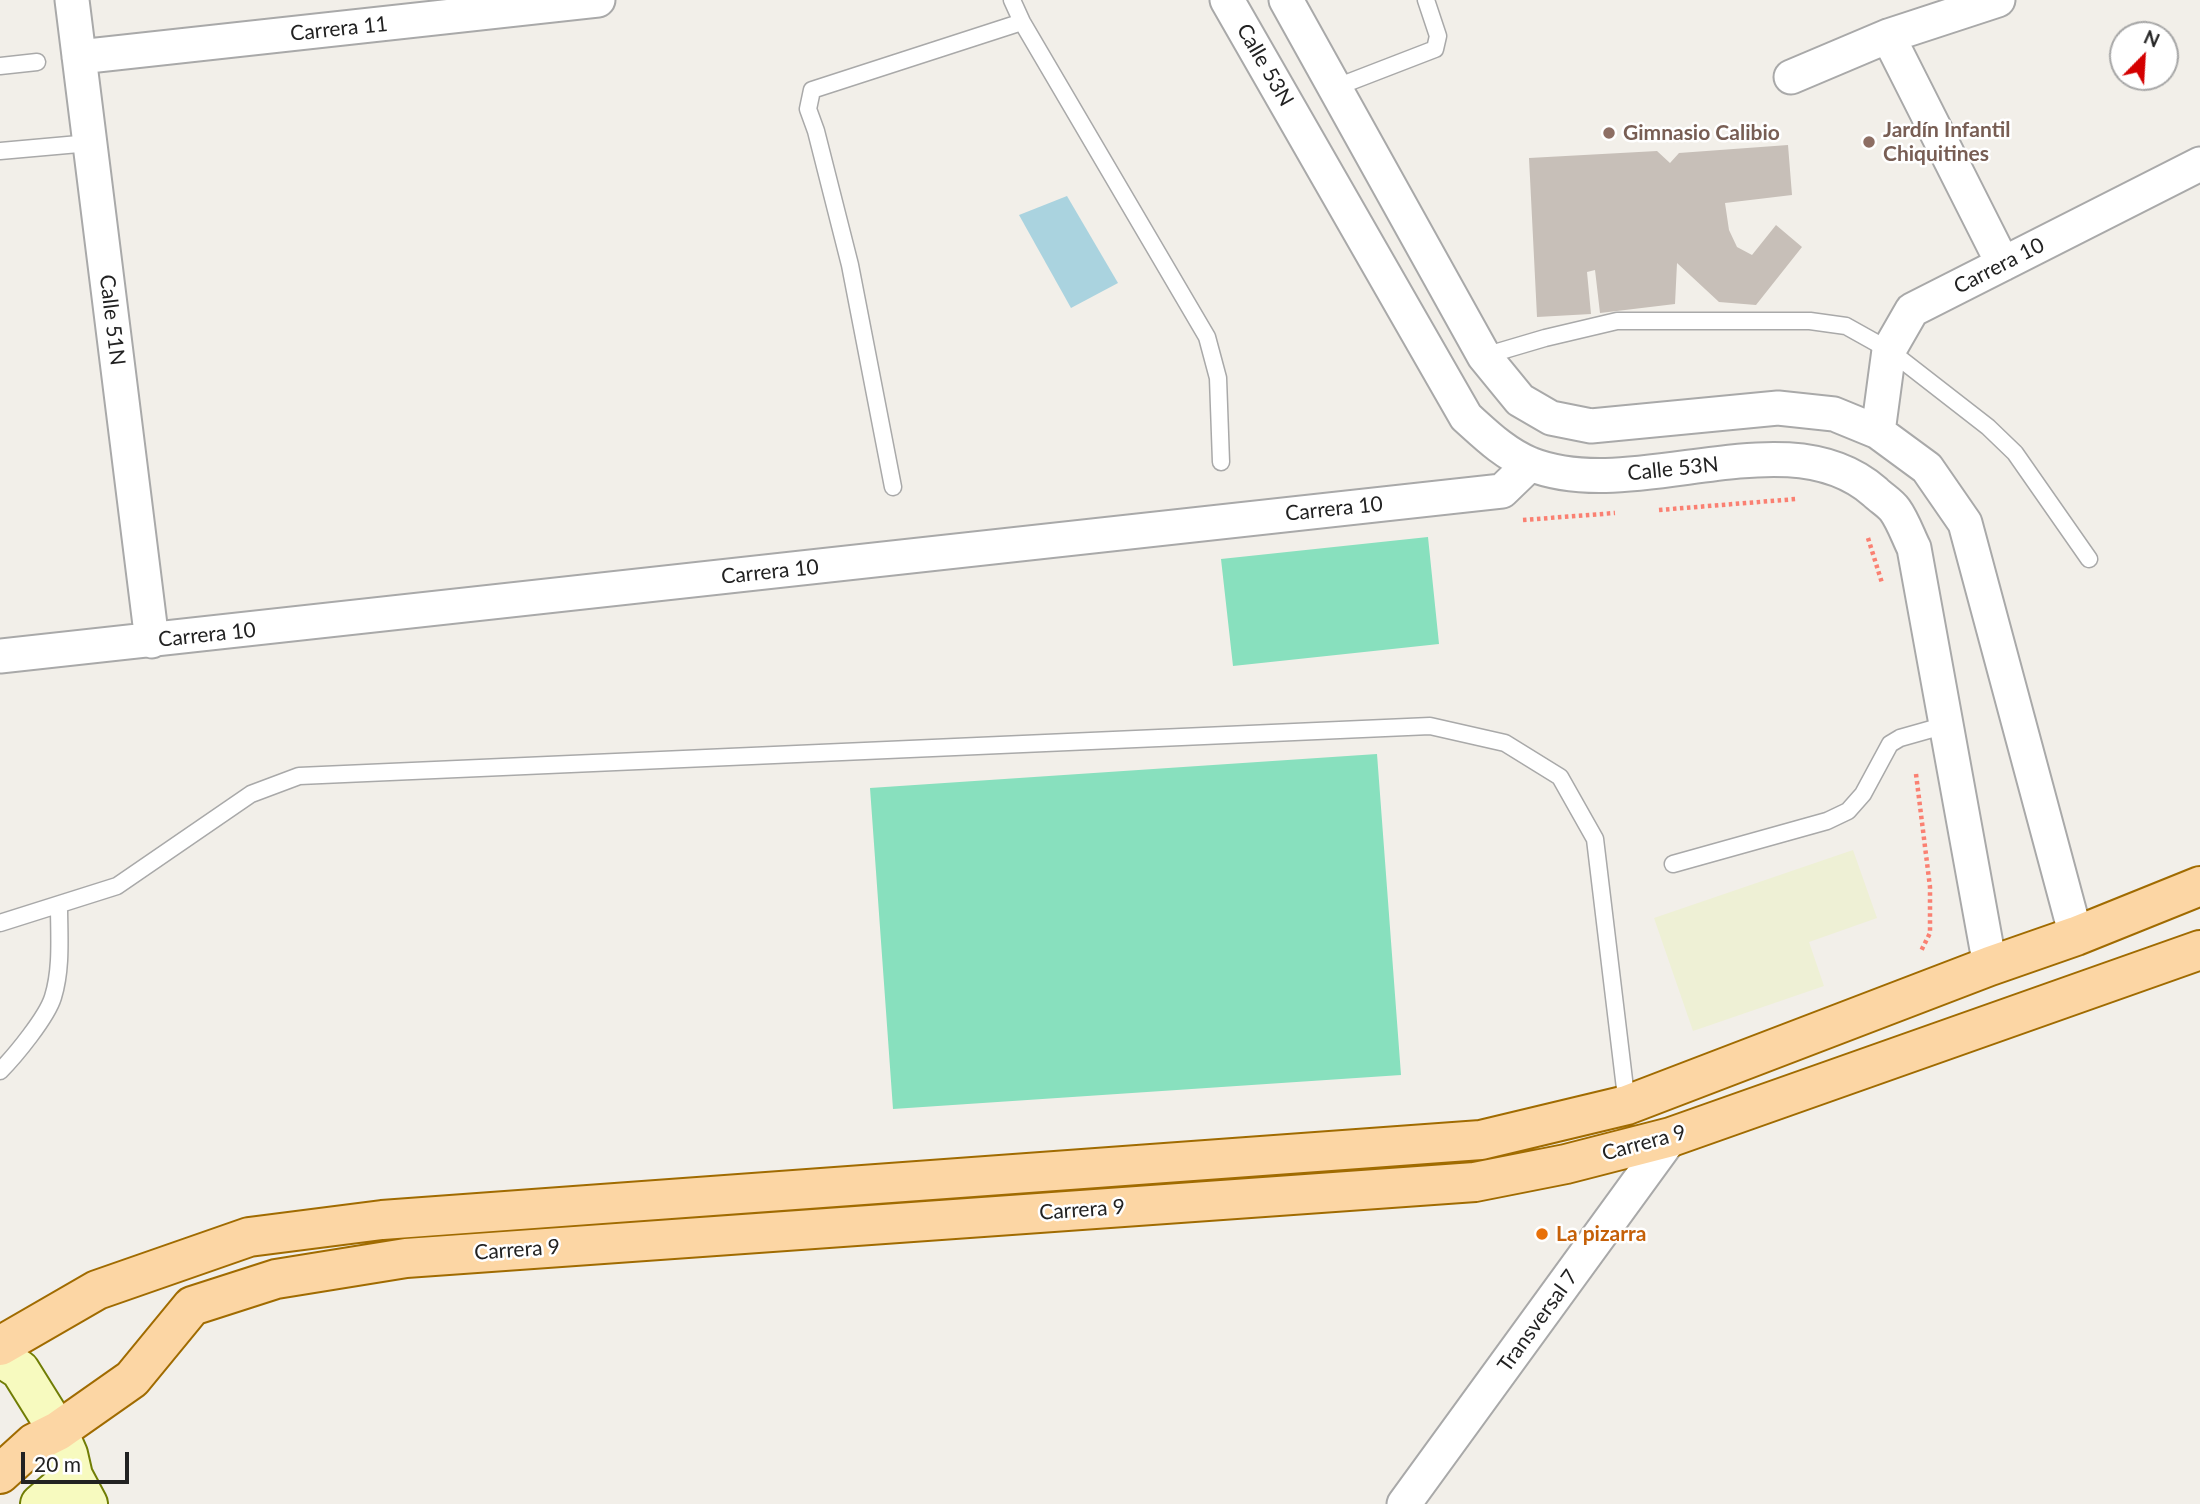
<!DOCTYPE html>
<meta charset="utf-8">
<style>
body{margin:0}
#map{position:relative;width:2200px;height:1504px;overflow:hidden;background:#f2efe9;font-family:Lato,sans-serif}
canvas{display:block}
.north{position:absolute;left:2109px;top:21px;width:70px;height:70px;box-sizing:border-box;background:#fff;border:2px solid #a7a7a7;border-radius:50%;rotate:24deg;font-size:19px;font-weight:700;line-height:28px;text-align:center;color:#222}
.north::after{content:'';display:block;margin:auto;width:24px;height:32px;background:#d40000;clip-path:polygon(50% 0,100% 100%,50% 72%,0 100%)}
.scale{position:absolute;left:21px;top:1452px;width:108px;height:32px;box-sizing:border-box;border:4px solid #222;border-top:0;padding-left:9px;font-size:21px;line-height:24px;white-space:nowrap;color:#222;-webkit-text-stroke:5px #fff;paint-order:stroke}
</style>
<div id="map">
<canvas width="2200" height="1504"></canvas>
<div class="north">N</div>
<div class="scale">20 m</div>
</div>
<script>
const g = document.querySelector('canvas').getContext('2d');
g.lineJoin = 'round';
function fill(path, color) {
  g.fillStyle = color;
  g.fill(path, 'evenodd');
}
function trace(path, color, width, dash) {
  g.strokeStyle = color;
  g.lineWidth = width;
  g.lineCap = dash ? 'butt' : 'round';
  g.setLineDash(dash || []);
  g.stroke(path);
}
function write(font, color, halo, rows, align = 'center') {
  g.font = font + ' Lato,sans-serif';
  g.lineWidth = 5;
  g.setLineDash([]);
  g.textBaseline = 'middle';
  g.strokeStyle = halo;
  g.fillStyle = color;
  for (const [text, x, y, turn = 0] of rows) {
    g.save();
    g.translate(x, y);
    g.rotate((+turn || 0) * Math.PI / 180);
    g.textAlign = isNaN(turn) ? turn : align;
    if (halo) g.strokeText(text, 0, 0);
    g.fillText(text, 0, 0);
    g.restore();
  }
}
fill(new Path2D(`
 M1853,850L1877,918L1809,942L1824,986L1693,1031L1654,918Z`), '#eef0d5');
fill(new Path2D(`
 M1428,537L1439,644L1233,666L1221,559Z
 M1377,754L1401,1075L893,1109L870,788Z`), '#88e0be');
fill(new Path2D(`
 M1067,196L1118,283L1071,308L1019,215Z`), '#aad3df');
fill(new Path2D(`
 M1788,145L1792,195L1725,203L1729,230L1737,247L1752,255L1776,225L1802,247L1756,305L1719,302L1677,263L1675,304L1600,313L1595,270L1587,272L1591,314L1537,317L1529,158L1657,151L1670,163L1679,153Z`), '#c7bfb8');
const service = new Path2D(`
 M1012,0L1022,22L1207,337L1218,378L1221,462
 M0,66L37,62
 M1334,88L1435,49L1438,36L1426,0
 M0,151L90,143
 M1484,356L1545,338L1617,321H1810L1846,326L1889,350L1988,427L2015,453L2089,559
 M893,487L850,265L816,131L808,109L812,90L1022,22
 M1673,864L1827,821L1848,811L1863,794L1890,744L1900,738L1946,725
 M0,923L117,886L251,794L299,776L1430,726L1505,743L1560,777L1595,839L1627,1105
 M0,1071C15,1056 47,1017 53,997C62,968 59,935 59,905`);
const minor = new Path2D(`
 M72,0L152,641
 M1227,0L1466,417C1486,435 1504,453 1530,464C1636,506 1786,414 1875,492C1881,498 1890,503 1895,510C1903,521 1908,536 1914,548L1990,966
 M1286,0L1484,356L1520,400L1551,418L1591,426L1778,408L1834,414L1878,432L1927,468L1965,523L2076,936
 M1888,36L2003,264
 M79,57L598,0
 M1791,77L1888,36L1998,0
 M1878,432L1889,350L1912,310L2200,164
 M0,656L1502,491L1530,464
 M1404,1504L1671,1137`);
const secondary = new Path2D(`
 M0,1357L20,1370L58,1431L68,1454L73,1476L88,1504
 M40,1504L73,1476`);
const primary = new Path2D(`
 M0,1346L97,1290L249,1237L382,1220L1481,1140L1627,1105L1990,966L2076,936L2200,886
 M0,1474L34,1443L58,1431L132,1379L192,1306L276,1279L406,1258L1475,1182L1566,1164L1671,1137L2200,950`);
trace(service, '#a9a9a9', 19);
trace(minor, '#a9a9a9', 37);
trace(secondary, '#707d05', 42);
trace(primary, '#a06b00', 42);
trace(new Path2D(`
 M1659,510L1796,499
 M1523,520L1615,513
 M1868,538L1882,583
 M1916,774L1930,887V933L1921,951`), '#fa8072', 4.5, [3.5, 3.5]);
trace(service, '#fff', 16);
trace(minor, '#fff', 33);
trace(secondary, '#f7fabf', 38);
trace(primary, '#fcd6a4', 38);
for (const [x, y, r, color] of [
 [1609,133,7,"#8d6e63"],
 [1869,142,7,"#8d6e63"],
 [1542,1234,7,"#e8710a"]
]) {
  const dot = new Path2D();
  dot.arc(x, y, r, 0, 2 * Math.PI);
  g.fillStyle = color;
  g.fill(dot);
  trace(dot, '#fff', 2.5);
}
write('21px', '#222', '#fff', [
 ["Carrera 11",339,29,-6],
 ["Calle 53N",1265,65,60],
 ["Carrera 10",1999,266,-27],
 ["Calle 51N",112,320,83],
 ["Calle 53N",1673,469,-6],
 ["Carrera 10",1334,509,-6],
 ["Carrera 10",770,572,-6],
 ["Carrera 10",207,635,-6],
 ["Carrera 9",1644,1143,-15],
 ["Carrera 9",1082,1210,-4],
 ["Carrera 9",517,1250,-4],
 ["Transversal 7",1538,1321,-54]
]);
write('bold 21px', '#785e54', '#fff', [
 ["Jardín Infantil",1883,130],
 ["Chiquitines",1883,154],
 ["Gimnasio Calibio",1623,133]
], 'left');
write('bold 21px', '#c56008', '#fff', [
 ["La pizarra",1556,1234]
], 'left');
</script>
